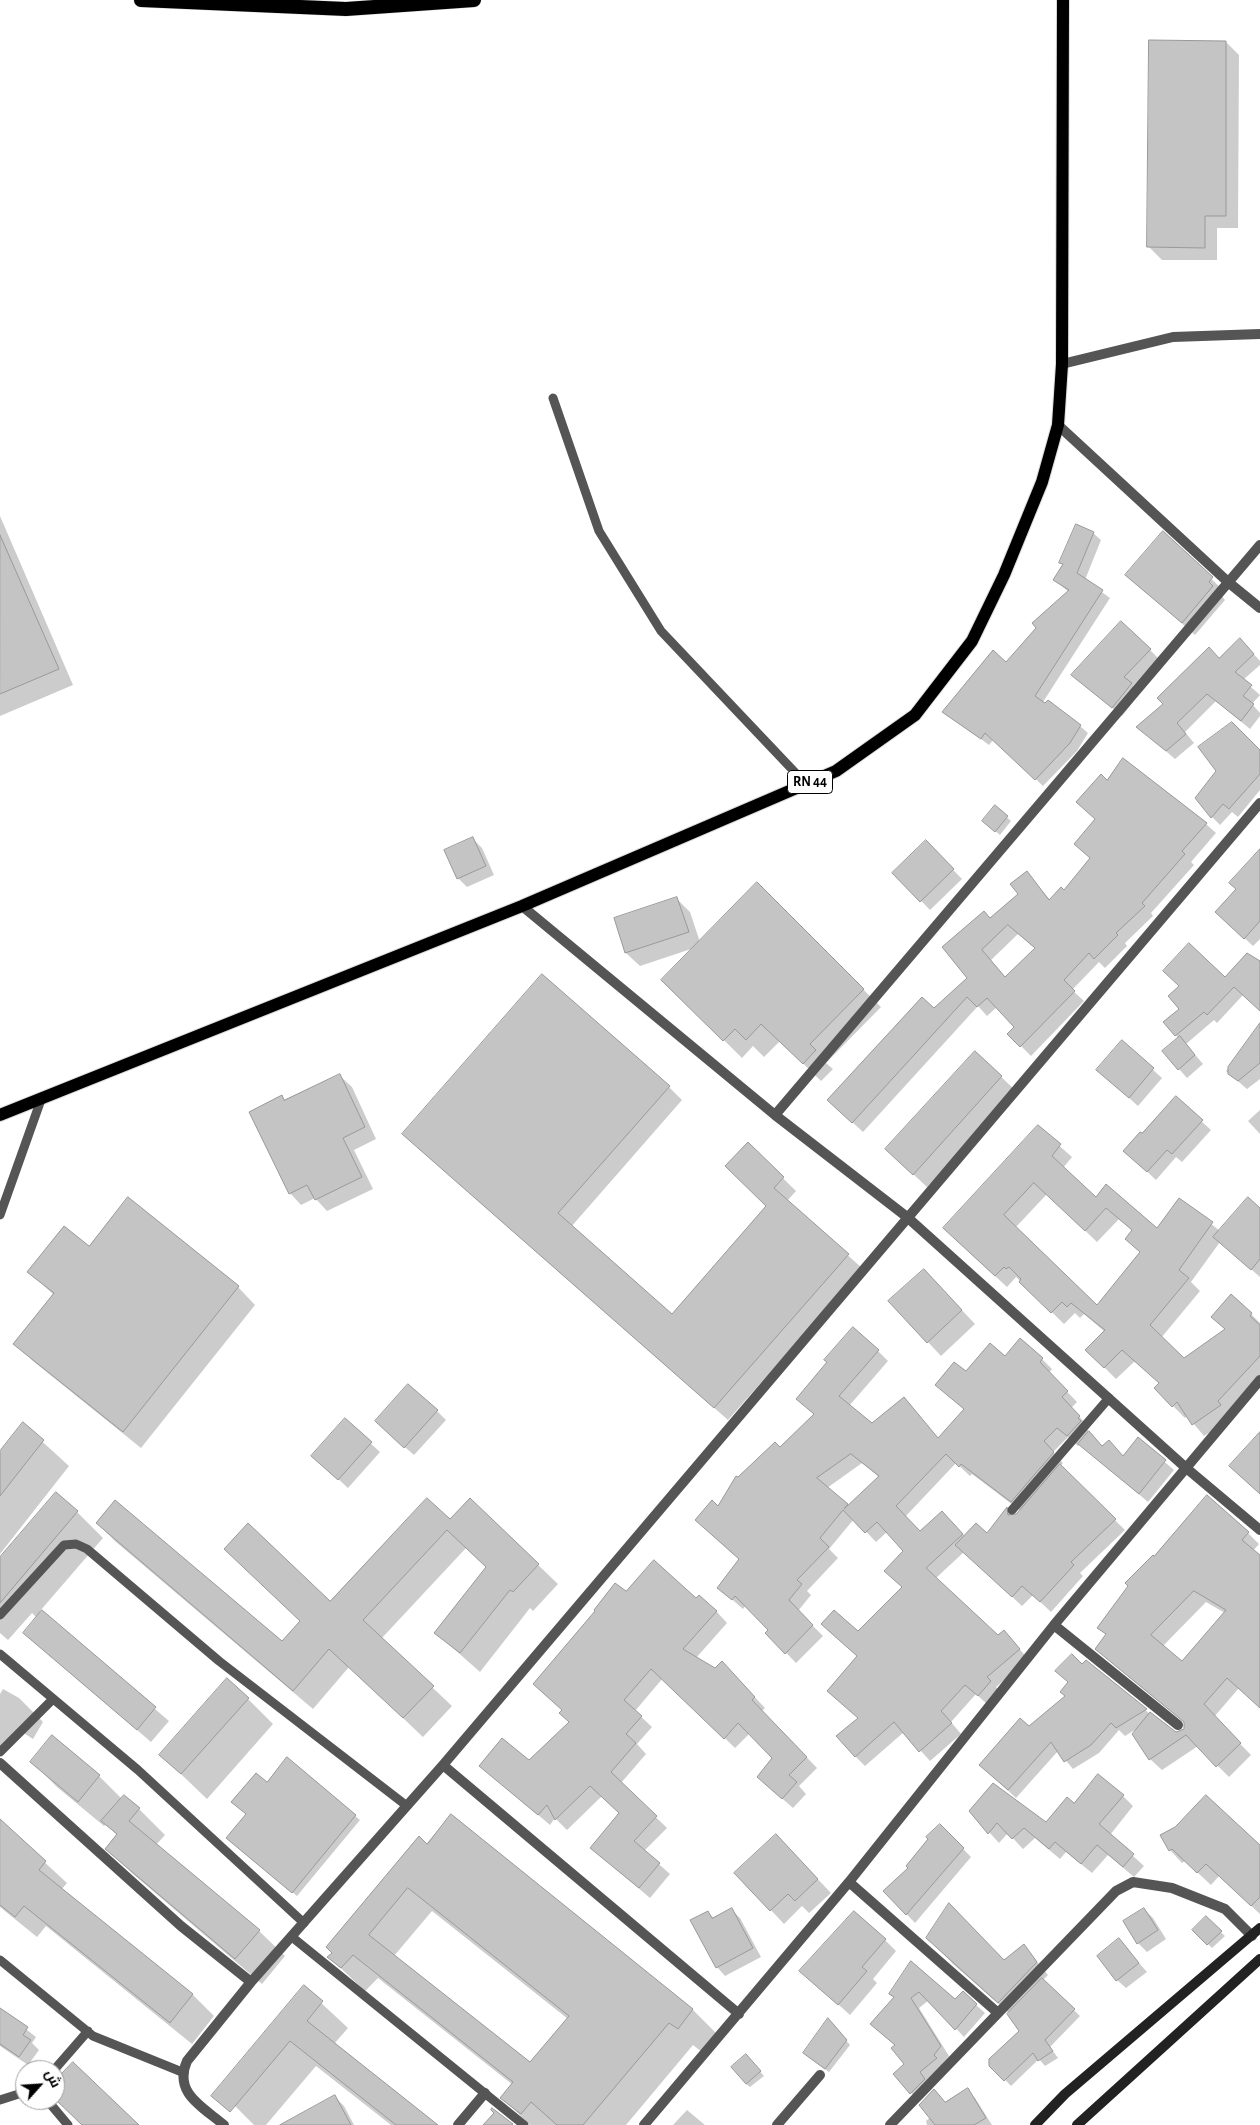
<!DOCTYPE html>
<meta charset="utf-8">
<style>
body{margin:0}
#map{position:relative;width:1260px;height:2125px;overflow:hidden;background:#fff;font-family:"Alegreya Sans",Cairo,sans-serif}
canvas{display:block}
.north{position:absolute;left:15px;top:2060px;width:50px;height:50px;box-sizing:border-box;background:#fff;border:1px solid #999;border-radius:50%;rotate:64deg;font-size:14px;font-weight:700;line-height:20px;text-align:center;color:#000}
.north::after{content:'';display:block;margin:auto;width:18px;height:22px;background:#000;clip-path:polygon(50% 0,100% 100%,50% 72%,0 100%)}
</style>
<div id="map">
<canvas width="1260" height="2125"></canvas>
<div class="north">ش</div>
</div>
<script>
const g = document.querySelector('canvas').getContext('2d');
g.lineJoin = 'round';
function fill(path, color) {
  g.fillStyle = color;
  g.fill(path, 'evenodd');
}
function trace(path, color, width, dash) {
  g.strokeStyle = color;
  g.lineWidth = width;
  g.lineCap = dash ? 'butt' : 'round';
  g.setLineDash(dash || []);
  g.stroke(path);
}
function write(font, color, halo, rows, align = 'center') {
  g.font = font + ' "Alegreya Sans",sans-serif';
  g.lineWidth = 4;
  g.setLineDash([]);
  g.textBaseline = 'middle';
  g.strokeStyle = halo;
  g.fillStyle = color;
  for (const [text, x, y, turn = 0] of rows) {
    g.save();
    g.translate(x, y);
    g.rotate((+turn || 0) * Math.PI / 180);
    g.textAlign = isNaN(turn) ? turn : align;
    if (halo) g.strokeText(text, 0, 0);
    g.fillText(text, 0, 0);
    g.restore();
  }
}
fill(new Path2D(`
 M1226,42L1239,55L1238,228H1217V260H1162L1149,247Z
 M0,516L73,685L0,716Z
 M1093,533L1101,540L1085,580L1110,598L1043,702L1080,726L1088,733L1077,751L1043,786L994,739L989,745L944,712L1007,664L1069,592L1054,580L1064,565L1061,563Z
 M1163,533L1224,591L1221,595L1225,600L1195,635L1127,575Z
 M1248,648L1260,661V665L1243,680L1260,695L1252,704L1260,713V716L1250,729L1216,701L1185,732L1194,743L1175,759L1138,727L1219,659Z
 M1150,650L1158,658L1133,686L1140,693L1122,716L1073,675Z
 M1260,751V790L1238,817L1232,812L1220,825L1212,817L1218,771Z
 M1107,781L1206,824L1216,833L1191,862L1194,865L1151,913L1153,916L1125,943L1127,946L1105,968L1099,962L1072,990L1084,1001L1031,1056L1009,1034L1016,1027L997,1007L987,1016L978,1006L863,1132L839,1110L934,1010L969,978L990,919L1020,894L1027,873L1051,901L1064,892L1091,859L1096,819ZM1018,934L1036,949L1006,978L991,960Z
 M995,807L1011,821L1000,835L988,825Z
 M473,839L482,848L494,875L467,887L458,878Z
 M926,842L962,879L930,910L894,873Z
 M1260,864V939L1253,946L1225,920Z
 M757,884L881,1007L826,1063L833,1069L821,1081L780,1041L764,1057L753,1046L742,1058L663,980L694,948L640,966L626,953L616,919L677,899L690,912L700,942Z
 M1260,963V1010L1243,995L1217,1023L1214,1020L1186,1044L1203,1064L1187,1078L1179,1069V1039L1165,1022L1225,978Z
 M1260,1026V1079L1247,1089L1226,1071Z
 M1122,1042L1162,1078L1138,1106L1098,1070Z
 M975,1052L1015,1090L927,1187L900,1162Z
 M340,1076L352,1087L376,1139L354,1150L373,1189L327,1211L315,1198L301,1205L290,1193L282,1097L286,1101Z
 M669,1087L682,1100L571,1227L672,1315L768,1206L748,1144L796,1191L787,1201L862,1268L728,1420L417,1147Z
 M1176,1098L1211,1130L1182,1162L1176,1157L1156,1180L1134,1159L1143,1135Z
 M1260,1110V1134L1248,1121Z
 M1038,1127L1072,1157L1063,1168L1096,1199L1158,1230L1180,1199L1220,1231L1260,1210V1277L1220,1242L1191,1282L1200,1291L1161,1338L1184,1359L1251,1314L1260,1323V1382L1232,1418L1204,1436L1187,1416L1185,1418L1155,1388L1160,1383L1135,1361L1116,1379L1087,1350L1105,1332L1084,1314L1080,1318L1075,1313L1064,1324L1016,1277L1007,1287L956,1240ZM1047,1194L1097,1242L1119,1219L1133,1231L1126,1239L1141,1253L1097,1307L1015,1228Z
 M89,1247L238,1287L255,1305L141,1448L33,1361L15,1344L54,1295L29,1272Z
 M937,1284L975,1324L941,1356L890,1301Z
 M878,1351L888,1361L849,1406L872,1424L904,1399L939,1439L965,1410L937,1385L1005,1357L1042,1359L1052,1369L1049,1373L1077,1402L1071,1408L1089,1427L1087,1429L1089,1433L1103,1447L1124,1457L1138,1439L1174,1470L1148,1502L1080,1444L1078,1446L1068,1437L1053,1452L1063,1463L1060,1466L1125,1530L1080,1573L1083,1576L1051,1612L1033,1595L1022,1606L964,1552L936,1578L998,1636L1004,1631L1029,1660L996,1687L1001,1692L988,1705L976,1694L951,1722L961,1734L930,1761L904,1732L865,1766L855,1756L859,1718L858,1633L903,1587L905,1551L888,1531L876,1542L854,1519L829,1549L838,1558L807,1591L811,1595L798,1611L823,1636L796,1663L767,1633L770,1630L746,1605L743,1609L719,1588L740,1560L696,1520L719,1508L738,1478L780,1448L815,1415L798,1399ZM862,1463L879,1477L848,1506L827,1488ZM956,1463L970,1476L972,1474L1021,1511L1013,1516L1007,1509L987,1535L965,1536L952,1523L921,1533L905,1517Z
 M437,1411L446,1420L414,1455L385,1430Z
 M345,1420L380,1452L348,1488L322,1464Z
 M23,1424L69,1466L0,1554V1453Z
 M470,1500L558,1584L533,1611L530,1608L480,1672L436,1633L487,1568L466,1548L381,1639L452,1706L423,1737L349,1667L313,1709L116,1542L97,1523L282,1643L301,1621L450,1521Z
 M77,1512L103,1538L40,1611L169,1721L151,1742L24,1633L37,1618L32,1613L8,1640L0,1633V1559Z
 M1248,1533L1259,1544L1253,1551L1260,1556V1707L1239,1688L1214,1717L1251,1755L1229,1777L1198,1746L1162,1770L1150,1759L1138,1728L1125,1736L1119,1730L1099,1753L1073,1769L1058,1751L1016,1798L989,1773L1029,1727L1067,1697L1086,1661L1150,1714L1176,1733L1182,1732L1186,1727L1184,1722L1096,1649L1107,1636L1099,1627ZM1206,1602L1225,1613L1182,1663L1163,1646Z
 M626,1593L696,1600L699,1597L717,1612L727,1623L696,1658L715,1669L733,1674L765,1708L762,1711L817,1768L799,1786L806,1794L793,1808L769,1787L774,1758L750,1733L735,1748L663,1678L635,1711L652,1727L637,1744L646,1754L621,1783L667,1828L644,1851L670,1874L650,1898L603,1858L620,1814L602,1796L567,1830L555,1818L550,1825L481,1766L529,1762L570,1722L563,1710L534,1684Z
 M3,1689L19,1698L43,1722L33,1739L22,1732L0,1749V1694Z
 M248,1699L273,1724L207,1799L161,1755Z
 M287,1759L360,1820L297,1896L232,1842L267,1784Z
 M31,1761L99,1776L122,1799L139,1809L165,1835L156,1845L259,1931L285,1956L262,1984L133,1874L107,1848L118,1836L106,1824L104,1826L57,1787Z
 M1123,1796L1133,1806L1110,1835L1144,1866L1134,1877L1108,1855L1092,1873L1066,1852L1060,1859L1035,1838L1023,1849L1008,1833L999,1843L970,1811L1046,1824L1074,1805Z
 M451,1815L693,2010L716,2033L702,2052L693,2045L626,2125H530L502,2098L513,2085L378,1978L365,1991L329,1957ZM432,1911L568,2019L530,2064L394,1956Z
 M0,1821L67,1883L61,1890L193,1995L214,2016L192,2044L46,1926L37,1937L0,1907Z
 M940,1825L971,1857L915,1923L885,1891L910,1868Z
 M1162,1836L1260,1847V1914L1219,1876L1211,1885L1185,1861L1182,1863L1170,1850Z
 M789,1849L831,1893L809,1913L802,1906L784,1924L736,1873Z
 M731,1909L740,1918L761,1957L725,1976L717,1967L708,1913L714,1918Z
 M1144,1909L1153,1918L1166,1939L1147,1952L1138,1943Z
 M1206,1918L1225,1936L1212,1948L1194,1930Z
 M928,1938L1004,1961L1024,1946L1048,1975L1043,1980L1080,2016L1050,2047L1058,2058L1045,2066L1039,2059L1011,2086L988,2062L1020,2031L1009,2013L953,1964Z
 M885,1940L896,1951L873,1979L877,1983L850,2015L801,1971Z
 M1119,1940L1147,1972L1126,1988L1117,1980Z
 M911,1963L955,2001L976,2005L985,2013L964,2037L929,2000L919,2008L949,2056L942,2064L944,2067L927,2081L933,2088L919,2102L895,2074L906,2064L896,2046L881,2033L895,1998L891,1994Z
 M304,1987L348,2028L334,2044L436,2125H391L316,2066L266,2125H254L218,2089Z
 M0,2009L36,2037L32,2043L39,2050L28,2065L0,2046Z
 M832,2024L850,2045L829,2072L808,2057Z
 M750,2060L764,2076L750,2087L746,2084Z
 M967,2090L975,2098L992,2125H927L926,2121L946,2103Z
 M335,2097L344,2106L354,2125H307Z
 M687,2110L705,2125H673Z`), '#0003');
const building = new Path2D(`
 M1149,40L1226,41V216H1205V248L1147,247Z
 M1076,524L1094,532L1077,573L1103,590L1035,696L1045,703L1048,700L1081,725L1070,743L1035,780L985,733L981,739L942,712L993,650L1006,662L1036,628L1032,623L1069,590L1053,580L1063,564L1059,563Z
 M1163,531L1213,577L1209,582L1213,586L1182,623L1125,575Z
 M0,535L59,669L0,694Z
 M1121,621L1151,649L1124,677L1132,683L1112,708L1071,675Z
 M1240,638L1254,654L1235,672L1252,685L1243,696L1254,704L1241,721L1207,694L1177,723L1186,734L1166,751L1136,727L1163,704L1157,698L1209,647L1219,658Z
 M1232,722L1260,750V774L1229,809L1223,804L1211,818L1195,798L1216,771L1198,747Z
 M1123,758L1207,823L1182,851L1185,854L1142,903L1145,906L1116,933L1118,935L1094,959L1089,953L1064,980L1075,991L1020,1047L1007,1034L1014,1027L987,998L977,1007L967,997L852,1123L827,1100L922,997L934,1008L967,978L942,947L984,911L990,918L1018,894L1010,884L1027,871L1049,900L1061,887L1064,890L1090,858L1074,844L1095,819L1076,802L1101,774L1107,780ZM1008,925L1035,948L1005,977L982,950Z
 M995,805L1008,816L995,832L982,821Z
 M473,837L486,866L457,879L444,850Z
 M926,840L954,869L920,902L892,873Z
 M1260,849V921L1244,939L1215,912L1236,889L1229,883Z
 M757,882L864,989L810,1044L816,1050L803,1064L761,1024L746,1040L735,1029L723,1041L661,980Z
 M677,897L689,932L625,953L614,918Z
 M1189,943L1225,977L1247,953L1260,961V1011L1234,987L1207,1015L1204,1012L1175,1036L1163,1022L1179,1009L1168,996L1179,986L1163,971Z
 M542,974L670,1086L558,1213L672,1314L766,1206L725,1166L748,1142L784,1177L774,1188L849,1254L714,1408L402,1134Z
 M1260,1023V1063L1238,1081L1228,1074V1067Z
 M1180,1036L1195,1055L1178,1070L1162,1051Z
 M1122,1040L1154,1068L1129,1098L1096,1070Z
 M975,1051L1002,1076L913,1175L885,1149Z
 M340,1074L365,1127L343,1138L362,1177L315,1200L307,1185L289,1194L249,1112L282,1095L284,1100Z
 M1176,1096L1203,1120L1172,1154L1167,1150L1147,1172L1123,1151L1140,1132L1142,1133Z
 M1038,1125L1061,1144L1052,1156L1096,1197L1106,1184L1157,1228L1179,1198L1213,1222L1179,1270L1189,1278L1150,1325L1184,1358L1225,1329L1211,1317L1231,1294L1252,1313L1250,1316L1260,1325V1356L1218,1401L1221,1405L1192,1425L1177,1402L1172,1407L1154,1388L1159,1383L1122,1350L1104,1368L1085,1350L1105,1330L1071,1303L1067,1307L1062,1302L1051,1313L1019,1282L1021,1279L1009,1267L1006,1269L1004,1267L995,1276L943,1228ZM1034,1183L1085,1231L1106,1208L1132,1230L1125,1239L1140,1252L1097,1305L1004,1215Z
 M128,1197L239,1286L123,1432L13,1344L54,1293L27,1272L64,1226L89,1246Z
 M1248,1197L1260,1208V1259L1251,1270L1213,1237Z
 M924,1269L962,1310L927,1343L888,1301Z
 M853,1327L879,1350L839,1396L872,1423L904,1397L938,1438L964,1409L935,1385L954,1362L966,1371L990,1343L1005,1356L1020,1338L1043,1358L1040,1362L1068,1391L1062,1397L1080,1416L1078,1418L1081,1421L1067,1436L1057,1428L1044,1441L1054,1452L1011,1502L961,1464L959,1467L946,1454L896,1506L920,1531L942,1511L963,1534L926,1568L998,1635L1004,1630L1020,1649L987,1677L991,1681L978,1696L965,1685L941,1711L952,1723L919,1752L894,1722L855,1757L836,1736L858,1718L827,1691L857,1656L821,1624L834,1610L858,1631L902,1587L884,1571L903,1551L877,1522L865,1533L843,1510L820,1538L829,1547L797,1580L802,1584L789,1600L813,1625L785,1654L765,1633L768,1630L735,1596L732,1600L717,1588L739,1559L695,1520L712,1500L718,1506L736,1476L738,1477L775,1442L780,1447L814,1414L796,1399L827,1362L824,1360ZM851,1454L879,1476L844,1509L848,1504L817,1478Z
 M408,1384L438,1410L404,1448L375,1421Z
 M345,1418L372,1442L338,1480L311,1456Z
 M23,1422L44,1440L0,1496V1451Z
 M1089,1431L1102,1446L1109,1440L1123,1456L1138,1437L1166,1460L1139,1494L1078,1444Z
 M1260,1432V1494L1229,1466Z
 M1060,1464L1116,1519L1071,1562L1074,1565L1040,1602L1022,1586L1012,1597L955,1545L976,1523L987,1533L1007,1507L1008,1515L1016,1514Z
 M56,1492L78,1511L0,1603V1557Z
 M1207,1495L1249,1532L1242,1540L1260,1555V1708L1227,1678L1204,1704L1241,1743L1216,1767L1186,1735L1149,1760L1132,1734L1150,1712L1176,1732L1184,1729V1722L1095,1649L1106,1634L1097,1628L1128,1586L1125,1583L1153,1555L1154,1556ZM1194,1591L1226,1610L1182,1661L1151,1635Z
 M427,1498L450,1519L470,1498L539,1564L513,1592L510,1590L460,1653L434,1633L486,1567L447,1530L363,1620L434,1686L403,1718L329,1649L293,1691L96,1523L115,1500L282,1641L300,1621L224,1549L248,1523L330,1601Z
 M654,1560L696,1598L699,1595L717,1611L683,1649L715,1668L722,1661L755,1697L752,1700L807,1757L789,1775L797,1782L782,1799L757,1777L772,1758L738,1723L724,1739L651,1669L624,1700L642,1716L626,1734L636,1743L611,1772L657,1816L634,1841L660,1863L639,1888L590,1848L619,1813L590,1786L555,1820L547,1805L538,1815L479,1766L502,1738L529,1760L569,1722L559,1713L562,1710L533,1684L595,1611L594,1610L615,1583L626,1591Z
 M42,1610L156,1707L137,1730L23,1633Z
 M1072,1654L1082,1664L1086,1660L1147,1709L1116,1728L1111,1723L1091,1745L1064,1762L1051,1742L1008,1790L979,1765L1020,1718L1029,1726L1065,1696L1060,1692L1068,1682L1055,1671Z
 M227,1678L249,1698L181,1774L159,1755Z
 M52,1735L100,1775L78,1802L30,1762Z
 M287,1757L356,1815L292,1893L226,1838L246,1814L231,1802L256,1773L267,1782Z
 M1098,1774L1124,1795L1099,1824L1134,1854L1123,1867L1097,1845L1081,1864L1055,1842L1049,1849L1024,1828L1012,1839L997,1823L988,1834L969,1811L993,1783L1046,1822L1067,1797L1074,1803Z
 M124,1795L140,1808L129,1821L260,1930L235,1959L105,1849L117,1834L101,1821Z
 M1206,1795L1260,1845V1897L1251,1906L1206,1864L1197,1873L1172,1849L1169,1851L1160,1835L1175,1827Z
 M451,1814L693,2009L678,2029L669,2023L583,2125H557L531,2102L521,2114L500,2098L513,2082L353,1955L341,1968L327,1957L332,1953L326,1947L419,1836L427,1844ZM408,1888L569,2016L530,2062L369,1935Z
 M0,1819L46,1861L39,1870L193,1994L170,2023L24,1906L15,1917L0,1905Z
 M940,1824L964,1848L906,1915L883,1891L908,1868L906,1866L928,1839L926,1837Z
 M776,1834L818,1879L795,1901L788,1894L770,1911L734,1873Z
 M949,1903L1004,1960L1024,1944L1037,1962L998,2003L926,1938Z
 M732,1908L753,1948L716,1968L690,1920L708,1911L712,1918Z
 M1144,1908L1158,1930L1137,1944L1123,1921Z
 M854,1911L886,1939L862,1967L867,1971L838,2005L799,1971Z
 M1206,1916L1222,1931L1207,1945L1192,1930Z
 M1119,1938L1139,1963L1116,1981L1097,1956Z
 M911,1961L955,1999L963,1991L977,2004L955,2030L919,1992L911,1998L941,2046L934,2055L937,2058L920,2072L925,2079L910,2094L893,2074L904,2064L891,2048L895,2045L870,2024L894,1997L889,1994Z
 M1042,1978L1075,2009L1045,2040L1053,2051L1038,2061L1033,2053L1004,2081L989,2066V2059L1019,2031L1007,2014Z
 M304,1985L323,2001L307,2021L438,2125H396L290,2041L230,2112L211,2096Z
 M0,2008L28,2027L23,2035L31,2040L19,2057L0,2044Z
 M828,2018L847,2040L825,2069L803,2053Z
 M746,2054L761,2071L746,2084L731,2067Z
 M73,2062L139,2125H82L55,2099V2081Z
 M968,2088L986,2118L974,2125H935L919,2105L934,2089L945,2102Z
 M335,2095L351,2125H280Z
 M492,2108L513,2124L512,2125H483L494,2113L491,2110Z`);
fill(building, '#c4c4c4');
trace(building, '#999', 1);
const primary = new Path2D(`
 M0,1115L522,906L836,771L915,715L972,641L1004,575L1042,482L1058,425L1062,364L1063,0`);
const trunk = new Path2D(`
 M141,0L346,9L474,0`);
trace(primary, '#dbdbdb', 14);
trace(trunk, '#dbdbdb', 15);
trace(new Path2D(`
 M553,398L599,531L661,631L806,784
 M0,1215L42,1097
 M1012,1510L1109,1398
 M0,1615L64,1545L76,1544L87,1549L219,1661L407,1806
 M0,1654L138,1770L304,1923
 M0,1752L53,1699
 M292,1937L524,2125
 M0,1960L93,2036L182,2072
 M54,2070L88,2031
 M0,2100L25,2092
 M47,2100L68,2125`), '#555', 9);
trace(new Path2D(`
 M1062,364L1173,337L1260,334
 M1058,425L1228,582L1260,608
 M522,906L775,1115L907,1217L1185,1467L1260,1530
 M775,1115L1260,545
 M1054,1625L1178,1725
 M0,1763L181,1926L251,1982
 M443,1765L739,2014
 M849,1882L998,2013
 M224,2125C203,2107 173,2093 187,2061L251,1982L443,1765L1260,803
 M458,2125L485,2093
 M644,2125L849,1882L1054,1625L1260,1380
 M777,2125L820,2075
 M890,2125L1116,1891L1133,1882L1172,1888L1225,1909L1252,1936`), '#555', 10);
trace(new Path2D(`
 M1035,2125L1065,2094L1260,1928
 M1077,2125L1260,1959`), '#222', 10);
trace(primary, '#000', 12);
trace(trunk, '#000', 14);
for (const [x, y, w] of [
 [810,782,45]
]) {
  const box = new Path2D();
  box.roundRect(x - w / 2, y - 11.5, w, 23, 4);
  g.fillStyle = '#fff';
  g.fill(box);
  trace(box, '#000', 1);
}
write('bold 14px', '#000', null, [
 ["RN 44",810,782]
]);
</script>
